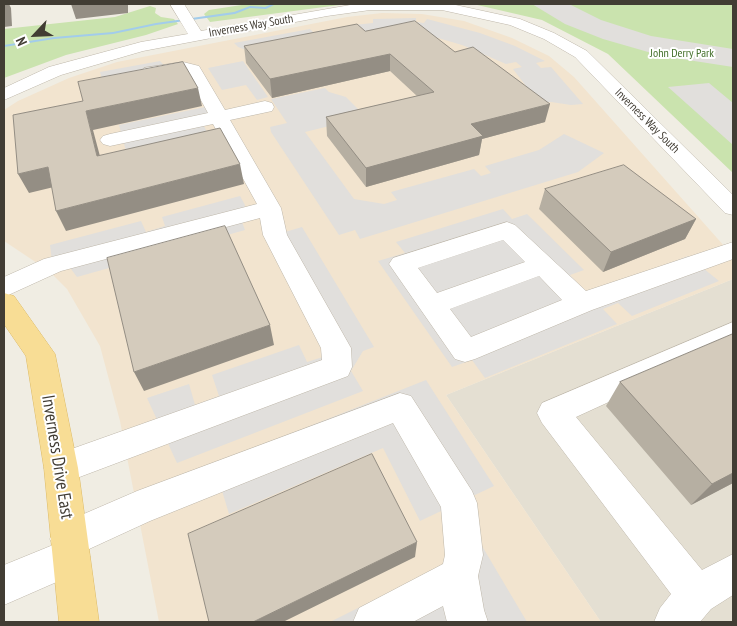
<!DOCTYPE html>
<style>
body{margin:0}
#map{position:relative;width:737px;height:626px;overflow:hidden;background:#f0ede3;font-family:"PT Sans Narrow",sans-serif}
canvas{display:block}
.frame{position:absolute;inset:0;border:5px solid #423d34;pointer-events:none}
.north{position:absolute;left:10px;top:10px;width:50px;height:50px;-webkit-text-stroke:4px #fff;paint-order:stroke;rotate:245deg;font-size:14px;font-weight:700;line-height:20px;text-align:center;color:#423d34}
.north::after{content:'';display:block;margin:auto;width:18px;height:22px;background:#423d34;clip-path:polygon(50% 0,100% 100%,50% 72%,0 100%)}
</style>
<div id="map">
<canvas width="737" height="626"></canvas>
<div class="frame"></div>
<div class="north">N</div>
</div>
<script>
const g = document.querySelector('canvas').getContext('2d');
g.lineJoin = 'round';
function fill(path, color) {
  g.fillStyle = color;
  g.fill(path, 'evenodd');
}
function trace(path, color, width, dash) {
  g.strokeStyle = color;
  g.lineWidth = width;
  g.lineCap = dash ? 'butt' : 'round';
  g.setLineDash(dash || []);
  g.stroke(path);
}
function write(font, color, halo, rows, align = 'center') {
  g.font = font + ' "PT Sans Narrow",sans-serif';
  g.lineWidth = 4;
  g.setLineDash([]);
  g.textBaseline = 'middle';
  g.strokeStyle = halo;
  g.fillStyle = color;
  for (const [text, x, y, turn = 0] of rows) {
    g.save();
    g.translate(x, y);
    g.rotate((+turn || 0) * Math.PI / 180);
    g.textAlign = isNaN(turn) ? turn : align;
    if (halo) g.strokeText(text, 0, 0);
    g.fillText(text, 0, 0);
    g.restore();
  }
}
fill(new Path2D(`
 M733,279V622H601L446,395Z`), '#e4dfd2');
fill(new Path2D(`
 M382,13L422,14L464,21L512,38L549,56L574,77L733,256V279L446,395L601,622H159L120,421L100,346L67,289L49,271L4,241V110L18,101L69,78L117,62L347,17Z`), '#f2e4cf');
fill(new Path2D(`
 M248,4H347L210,22L204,14L209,10Z
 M473,4H733V173L608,54L542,20Z
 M150,6L156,8L155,13L161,17L174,19L178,24L146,35L66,55L4,78V29L115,17Z`), '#cae3ae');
fill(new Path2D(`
 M532,4H569L601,20L651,36L733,49V67L662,56L603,39L565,24Z
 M416,18V22L424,23L427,19L480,33L515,46L545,61L536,63L541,68L551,67L583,104L571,105L551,102L539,103L513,69L522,67L516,62L506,64L462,45L421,33L361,35L354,25L373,23V19Z
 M334,28L344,38L246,50L238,47L234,43L310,29L314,33Z
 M160,61L168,69L105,90L100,72Z
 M243,61L268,97L257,100L246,85L222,90L208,68Z
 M709,83L733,103V145L668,87Z
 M325,88L329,92L346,97L366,117L305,132L354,199L384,204L397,200L391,192L474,169L481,176L491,173L485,166L539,150L564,134L604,153L578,172L360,239L355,230L339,235L271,132L270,127L287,123L271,99Z
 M205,107L209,115L203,124L215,148L126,151L119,125Z
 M240,196L245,205L242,222L245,230L77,277L71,269H53L50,245L141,221L146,232L165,226L162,217Z
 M503,209L512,219L527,214L584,270L570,275L588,294L688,256L719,281L632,316L618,303L603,309L617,324L485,378L472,360L452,367L378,261L405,253L396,242Z
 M302,227L374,347L363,351L351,371L363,391L177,463L147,398L189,384L195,405L219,396L212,375L299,345L307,362L326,356L265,238Z
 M426,380L494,486L420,521L383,448L229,514L214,464Z
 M482,546L527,622H330Z`), '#e1dfdc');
fill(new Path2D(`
 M272,4H276L266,9L250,8L235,14L156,25L113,34L54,39L4,47V45L54,37L113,32L156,23L234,12L250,6L265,7Z`), '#a2cceb');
const minor = new Path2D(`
 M170,4H184L201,31L356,4H451L520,19L554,33L587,51L733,195V215L725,213L575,57L544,39L510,25L442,10H370L327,16L143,51L61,75L4,100V88L49,67L141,42L188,34Z
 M183,62L199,66L225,110L265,101L272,103L274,107L272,111L230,120L281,208L287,235L351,348L352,367L348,376L61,484L49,479L44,468L49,457L322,360L321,348L263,235L260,218L61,271L4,297V277L44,259L257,204L213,124L110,146L103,144L100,140L103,136L110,134L208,113L186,73L182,72L150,77L144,76L142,72L144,68Z
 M507,222L515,225L586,291L733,242V259L592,310L475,359L465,362L455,359L389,264L393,258ZM503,240L525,262L437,293L418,268ZM539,276L562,300L471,337L450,309Z
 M733,322V345L576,417L702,570L733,554V595L711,609L700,622H654L660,608L671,594L542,423L537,413L542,403Z
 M400,393L411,396L472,491L477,503L483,555L478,576L484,610L488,622H447L443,606L413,622H353L359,608L443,564L445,555L441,507L393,423L150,521L87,550L90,557L84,570L4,605V565L53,545L50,539L56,526L137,491Z`);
const major = new Path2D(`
 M4,293L14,296L55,354L78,468L99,622H59L44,468L26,356L4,324Z`);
trace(minor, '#beb7aa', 1);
trace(major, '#dcba66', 1);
fill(minor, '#fff');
fill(major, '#f8dd95');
fill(new Path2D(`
 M365,31L545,122L482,139L479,155L366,187L327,136L326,117L417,96L390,71L272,98L246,63L244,46Z
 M545,189L696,219L685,239L603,272L539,209Z
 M733,334V483L691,505L606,406L620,382Z`), '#b6afa2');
fill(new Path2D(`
 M5,4H9L11,8L12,26L4,27Z
 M71,4H128V13L76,19Z
 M390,54V71L272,98L270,79Z
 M198,88L202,106L93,130L105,175L97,156L86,111Z
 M550,104L545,122L482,139L479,155L366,187V168L471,124Z
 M240,164L244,184L66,231L56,211Z
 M48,167L58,186L29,193L18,174Z
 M696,219L685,239L603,272L611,252Z
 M270,325L274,345L144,391L134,372Z
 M733,473V483L691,505L712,484Z
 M417,542L415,557L283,622H253Z`), '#948e84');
const building = new Path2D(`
 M415,21L455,52L473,47L550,104L471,124L483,136L366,168L326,117L434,92L390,54L270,79L244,46L357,24L365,31Z
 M183,62L198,88L86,111L97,156L220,128L240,164L56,211L48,167L18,174L13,115L83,101L78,82Z
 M624,165L696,219L611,252L545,189Z
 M225,226L270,325L134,372L107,258Z
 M733,334V473L712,484L620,382Z
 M372,454L417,542L253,622H209L188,534Z`);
fill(building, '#d4cbbc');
trace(building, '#948e84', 1);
write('12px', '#423d34', '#fff', [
 ["Inverness Way South",251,26,-10],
 ["Inverness Way South",647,121,45]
]);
write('12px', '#44702b', '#fff', [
 ["John Derry Park",682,54]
]);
write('18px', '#423d34', '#fff', [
 ["Inverness Drive East",57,457,81]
]);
</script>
